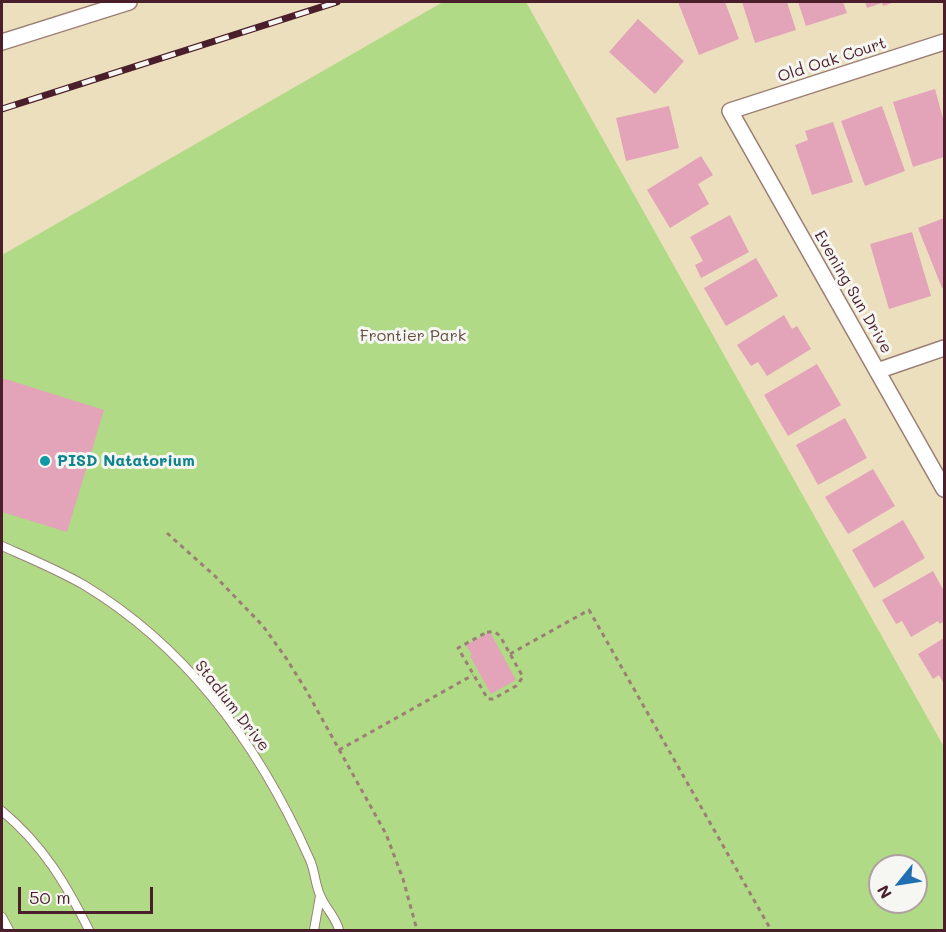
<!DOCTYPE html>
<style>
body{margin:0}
#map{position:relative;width:946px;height:932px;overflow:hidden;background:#ecdfbe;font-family:Mali,sans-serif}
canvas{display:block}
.frame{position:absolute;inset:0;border:3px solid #4a1f2b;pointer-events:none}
.north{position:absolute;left:868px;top:854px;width:60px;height:60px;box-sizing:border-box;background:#f6f6f2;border:2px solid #b1a0a2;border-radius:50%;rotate:240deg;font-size:16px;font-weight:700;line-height:24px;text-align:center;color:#4a1f2b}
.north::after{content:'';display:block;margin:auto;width:21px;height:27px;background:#1f6fb2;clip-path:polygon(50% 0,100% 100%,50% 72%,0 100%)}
.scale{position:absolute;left:18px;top:887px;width:135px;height:27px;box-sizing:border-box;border:3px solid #4a1f2b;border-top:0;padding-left:8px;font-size:18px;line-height:21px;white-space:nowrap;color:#4a1f2b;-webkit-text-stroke:4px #f6f6f2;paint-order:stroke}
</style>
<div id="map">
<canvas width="946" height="932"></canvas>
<div class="frame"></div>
<div class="north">N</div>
<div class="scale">50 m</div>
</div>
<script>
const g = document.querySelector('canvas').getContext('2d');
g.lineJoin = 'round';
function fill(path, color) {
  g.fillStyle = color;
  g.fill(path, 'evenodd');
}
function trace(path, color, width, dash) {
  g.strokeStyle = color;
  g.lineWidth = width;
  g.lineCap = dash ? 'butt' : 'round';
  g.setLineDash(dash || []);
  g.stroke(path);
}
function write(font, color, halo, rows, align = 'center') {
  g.font = font + ' Mali,sans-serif';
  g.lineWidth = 6;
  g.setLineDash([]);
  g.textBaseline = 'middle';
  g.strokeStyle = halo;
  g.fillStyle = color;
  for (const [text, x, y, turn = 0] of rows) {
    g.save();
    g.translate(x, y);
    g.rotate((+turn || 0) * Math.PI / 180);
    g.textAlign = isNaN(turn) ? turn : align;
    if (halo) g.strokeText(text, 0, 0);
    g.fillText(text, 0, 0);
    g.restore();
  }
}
fill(new Path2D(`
 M443,2H526L944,747V930H2V255ZM880,866H916V902H880Z`), '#b0da85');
fill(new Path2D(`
 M678,2H725L739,39L699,55Z
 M742,2H787L796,30L755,43Z
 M798,2H843L847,13L806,26Z
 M865,2H895L883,6L882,3L867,8Z
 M638,19L684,61L655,94L609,52Z
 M935,89L944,122V157L913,167L893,102Z
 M669,106L679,148L626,161L616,118Z
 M882,106L905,171L865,186L841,121Z
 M833,122L853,182L812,195L795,145L808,140L805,131Z
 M701,156L713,175L698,184L709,204L670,228L647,190Z
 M730,215L749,252L701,278L695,265L703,261L690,237Z
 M944,218V287L942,288L918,228Z
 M912,232L931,296L889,309L870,244Z
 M756,258L778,296L726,326L704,288Z
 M784,315L792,329L797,326L811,349L767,376L758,362L751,366L737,345Z
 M817,364L841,405L788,436L764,395Z
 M2,378L104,410L67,532L2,512Z
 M845,418L867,458L818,485L796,445Z
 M873,469L895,506L848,534L825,497Z
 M903,520L925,558L874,588L852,550Z
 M933,571L944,591V621L940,624L938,621L911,637L902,621L896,624L882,600Z
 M490,632L516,680L491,694L470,656L472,655L466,645Z
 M944,638V684L939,675L933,679L918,654Z`), '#e3a3b8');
const lane = new Path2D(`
 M2,546C29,558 58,570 84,585C190,649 261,749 310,860C315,871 315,884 320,895C325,908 336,917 339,930
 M2,811C43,845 66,884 89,930
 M2,917L9,930
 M314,930L320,896`);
const street = new Path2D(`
 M2,42L129,2
 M944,42L730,111L944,489
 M877,371L944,348`);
trace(lane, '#9b7f74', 10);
trace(street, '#9b7f74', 18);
trace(new Path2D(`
 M167,533L216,577L263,626L286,658L306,690L386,834L403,879L417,930
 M487,632H495L500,636L523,677L516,686L493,699H488L486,696L458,648Z
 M510,654L589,610L771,930
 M339,750L473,675`), '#9b7f74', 3, [4.5, 4.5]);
trace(lane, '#fff', 8);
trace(street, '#fff', 15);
const rail = new Path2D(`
 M2,109L337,2`);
trace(rail, '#4a1f2b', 7);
trace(rail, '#f6f6f2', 4.5, [14]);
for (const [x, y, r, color] of [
 [45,461,6,"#0f9aa8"]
]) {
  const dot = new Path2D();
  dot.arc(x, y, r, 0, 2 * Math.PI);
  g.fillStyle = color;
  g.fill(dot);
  trace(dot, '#f6f6f2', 2);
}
write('16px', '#4a1f2b', '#f6f6f2', [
 ["Old Oak Court",832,60,-18],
 ["Evening Sun Drive",853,292,60],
 ["Stadium Drive",232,706,52]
]);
write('16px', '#644e42', '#f6f6f2', [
 ["Frontier Park",413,336]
]);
write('bold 16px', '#0d838f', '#f6f6f2', [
 ["PISD Natatorium",57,461]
], 'left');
</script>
